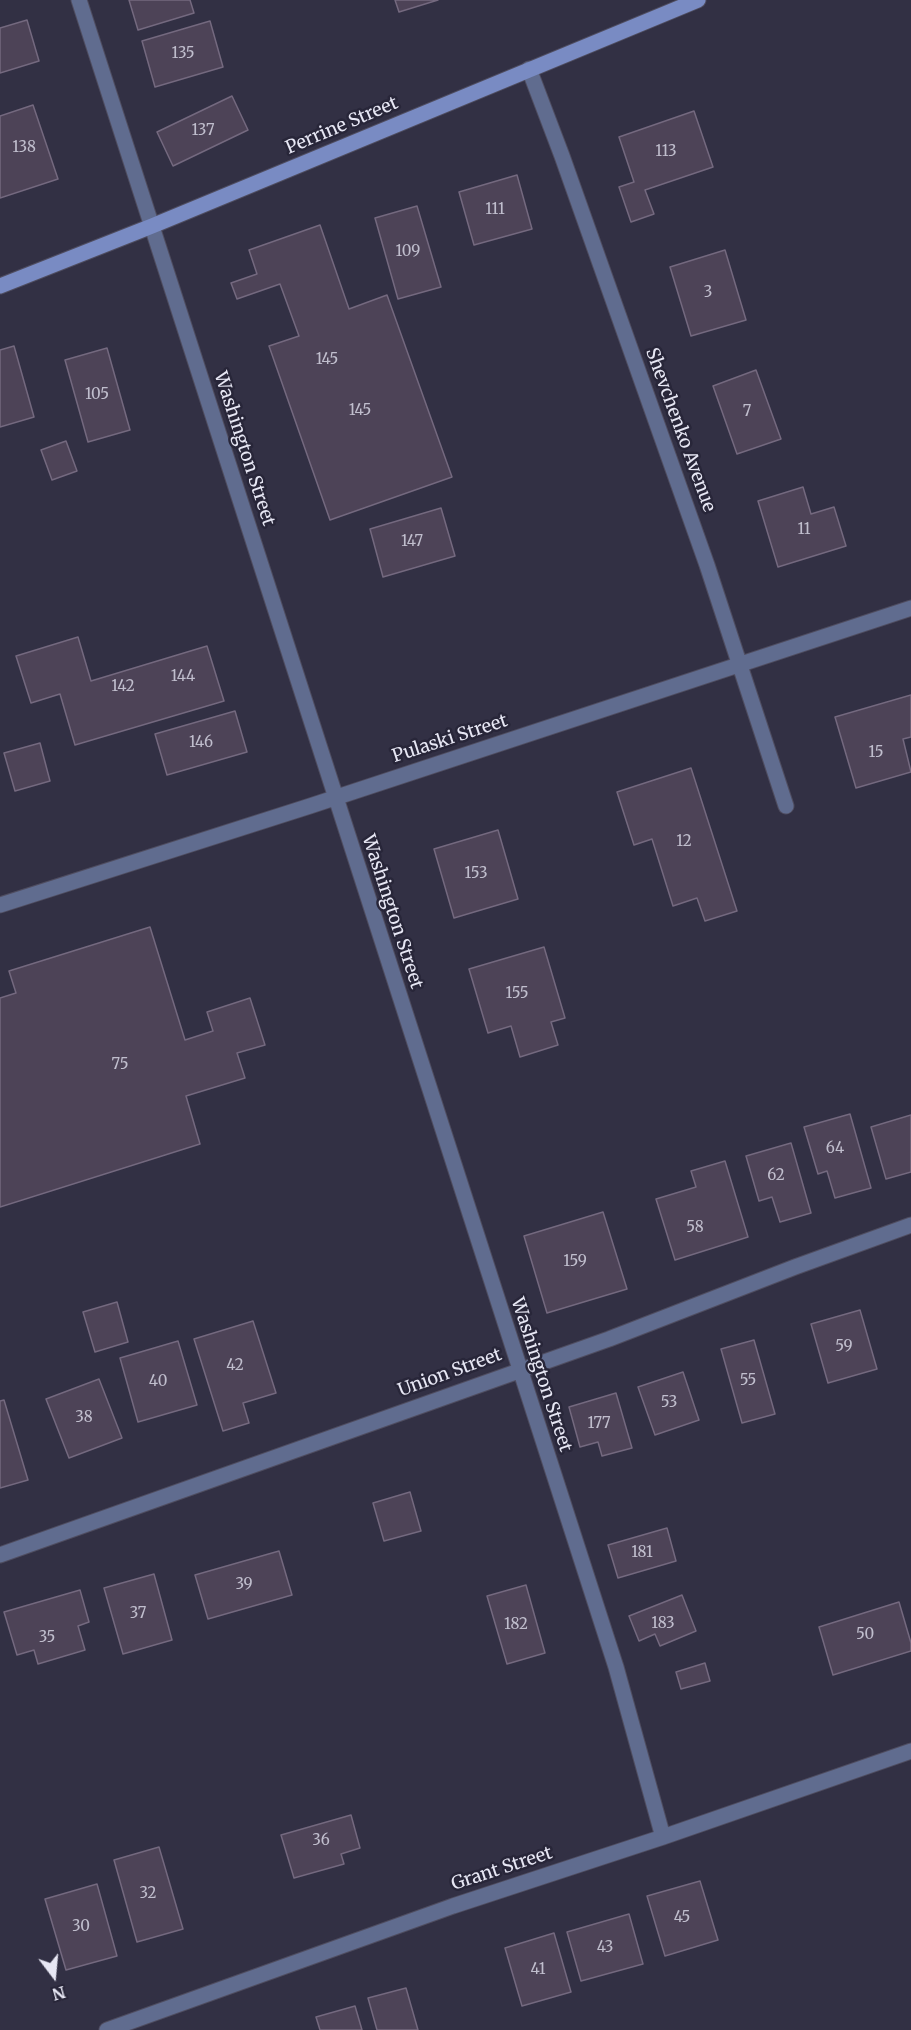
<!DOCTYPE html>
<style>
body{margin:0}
#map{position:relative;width:911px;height:2030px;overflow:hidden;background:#323044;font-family:Merriweather,serif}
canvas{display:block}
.north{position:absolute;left:24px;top:1946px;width:60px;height:60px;-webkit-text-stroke:4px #282639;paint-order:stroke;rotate:164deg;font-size:16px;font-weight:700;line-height:24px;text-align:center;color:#e7e7f4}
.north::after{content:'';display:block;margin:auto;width:21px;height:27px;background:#e7e7f4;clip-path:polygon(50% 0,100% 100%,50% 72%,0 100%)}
</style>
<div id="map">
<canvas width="911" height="2030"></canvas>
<div class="north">N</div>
</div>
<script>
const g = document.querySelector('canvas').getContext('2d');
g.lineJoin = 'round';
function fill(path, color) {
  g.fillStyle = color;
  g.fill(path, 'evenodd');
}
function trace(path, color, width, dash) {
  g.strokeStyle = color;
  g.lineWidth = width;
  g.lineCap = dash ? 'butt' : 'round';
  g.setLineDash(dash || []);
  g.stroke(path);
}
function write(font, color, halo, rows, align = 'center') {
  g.font = font + ' Merriweather,serif';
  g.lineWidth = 5;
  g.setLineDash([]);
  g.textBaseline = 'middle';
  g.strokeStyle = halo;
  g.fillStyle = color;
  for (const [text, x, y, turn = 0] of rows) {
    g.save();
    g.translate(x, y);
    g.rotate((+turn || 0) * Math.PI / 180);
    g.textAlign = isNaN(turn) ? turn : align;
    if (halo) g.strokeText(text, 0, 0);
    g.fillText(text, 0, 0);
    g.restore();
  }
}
const building = new Path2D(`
 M129,0H190L194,13L138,30Z
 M395,0H438L399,12Z
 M27,20L39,61L0,73V28Z
 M210,21L223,67L155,87L142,41Z
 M232,96L248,130L173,166L157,132Z
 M33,105L58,179L0,198V116Z
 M694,111L713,167L645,190L654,214L631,222L619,187L634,182L619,137Z
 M517,175L532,229L474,245L459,192Z
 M417,206L441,287L398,299L375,218Z
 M320,225L349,309L387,295L452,477L330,520L269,346L299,336L280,284L237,299L231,283L257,274L249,250Z
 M725,250L746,320L691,336L670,267Z
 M14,346L34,417L0,427V350Z
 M107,348L130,430L88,442L65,360Z
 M756,370L781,439L737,454L713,386Z
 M66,441L77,471L52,480L41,450Z
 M803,487L811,514L834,507L846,546L778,567L758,501Z
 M441,508L455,556L383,577L370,529Z
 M78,637L91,681L207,646L224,701L75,745L60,694L31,703L16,656Z
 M911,695V737L903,739L911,772L856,788L835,717Z
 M235,711L247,752L167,775L155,734Z
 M40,743L50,781L15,791L4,753Z
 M691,768L737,911L705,921L697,898L673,906L652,839L634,845L617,792Z
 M498,830L518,899L454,918L434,849Z
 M150,927L185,1040L213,1031L207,1012L250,998L265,1045L237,1053L245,1078L186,1096L200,1144L0,1207V998L16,993L9,971Z
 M544,947L565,1018L551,1022L558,1045L520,1057L511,1026L488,1033L469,969Z
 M850,1114L871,1188L835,1198L827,1171L818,1174L804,1127Z
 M911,1115V1172L886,1179L871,1127Z
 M791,1143L811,1213L780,1222L772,1197L759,1201L746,1156Z
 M725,1161L748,1237L675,1260L656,1199L696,1187L691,1171Z
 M603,1212L627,1289L547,1313L524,1236Z
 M117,1302L128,1342L95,1352L83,1312Z
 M860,1310L877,1369L828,1383L811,1324Z
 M253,1321L276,1393L243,1403L249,1423L223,1431L194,1339Z
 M754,1340L775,1414L742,1423L721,1349Z
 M178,1341L197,1405L138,1422L120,1358Z
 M683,1372L699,1420L655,1435L638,1387Z
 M99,1379L122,1438L69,1458L46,1399Z
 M616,1393L632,1448L602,1456L598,1442L580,1447L569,1407Z
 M4,1400L28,1480L0,1488V1401Z
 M410,1492L421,1531L384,1541L373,1503Z
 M667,1528L676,1561L618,1578L608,1545Z
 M279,1551L292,1595L208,1619L195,1575Z
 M154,1574L172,1640L123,1654L104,1588Z
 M526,1585L545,1653L507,1664L487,1596Z
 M80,1590L89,1622L78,1626L85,1650L38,1664L34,1650L17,1655L4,1612Z
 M682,1595L696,1631L660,1646L655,1634L639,1641L629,1616Z
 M899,1602L911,1643V1651L833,1675L819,1627Z
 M705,1663L710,1681L681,1689L676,1672Z
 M351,1815L360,1848L341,1854L344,1864L294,1878L281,1835Z
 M159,1847L183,1929L137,1942L114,1860Z
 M700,1881L718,1940L665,1956L647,1896Z
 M97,1884L117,1956L66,1970L45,1899Z
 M629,1914L643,1964L581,1981L567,1932Z
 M554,1933L571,1992L522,2006L505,1948Z
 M406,1988L418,2030H377L368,1998Z
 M355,2006L362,2030H320L316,2017Z`);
fill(building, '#4d4357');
trace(building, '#74697f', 1.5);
const street = new Path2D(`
 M79,0L616,1667L663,1837
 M529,69L562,156L707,565L786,806
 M0,905L310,806L911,608
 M0,1555L609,1339L795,1267L911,1225
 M107,2030L453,1906L663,1837L911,1751`);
const secondary = new Path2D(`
 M0,286L152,226L698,0`);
trace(street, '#4f4d60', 17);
trace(secondary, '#4f4d60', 17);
trace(street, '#606c8f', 15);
trace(secondary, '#798bc3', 15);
write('15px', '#c0becd', null, [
 ["135",183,54],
 ["137",203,131],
 ["138",24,148],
 ["113",666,152],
 ["111",495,210],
 ["109",408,252],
 ["3",708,293],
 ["145",327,360],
 ["105",97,395],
 ["145",360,411],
 ["7",747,412],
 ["11",804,530],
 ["147",412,542],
 ["144",183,677],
 ["142",123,687],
 ["146",201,743],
 ["15",876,753],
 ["12",684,842],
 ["153",476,874],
 ["155",517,994],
 ["75",120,1065],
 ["64",835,1149],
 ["62",776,1176],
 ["58",695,1228],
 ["159",575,1262],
 ["59",844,1347],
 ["42",235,1366],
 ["55",748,1381],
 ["40",158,1382],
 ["53",669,1403],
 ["38",84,1418],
 ["177",599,1424],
 ["181",642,1553],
 ["39",244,1585],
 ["37",138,1614],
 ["183",663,1624],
 ["182",516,1625],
 ["50",865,1635],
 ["35",47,1638],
 ["36",321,1841],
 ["32",148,1894],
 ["45",682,1918],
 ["30",81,1927],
 ["43",605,1948],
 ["41",538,1970]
]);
write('18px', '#e7e7f4', '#282639', [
 ["Perrine Street",342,126,-23],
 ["Shevchenko Avenue",680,430,70],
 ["Washington Street",244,449,72],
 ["Pulaski Street",450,739,-18],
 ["Washington Street",392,912,72],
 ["Union Street",450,1373,-20],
 ["Washington Street",541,1375,72],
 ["Grant Street",502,1869,-18]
]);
</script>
